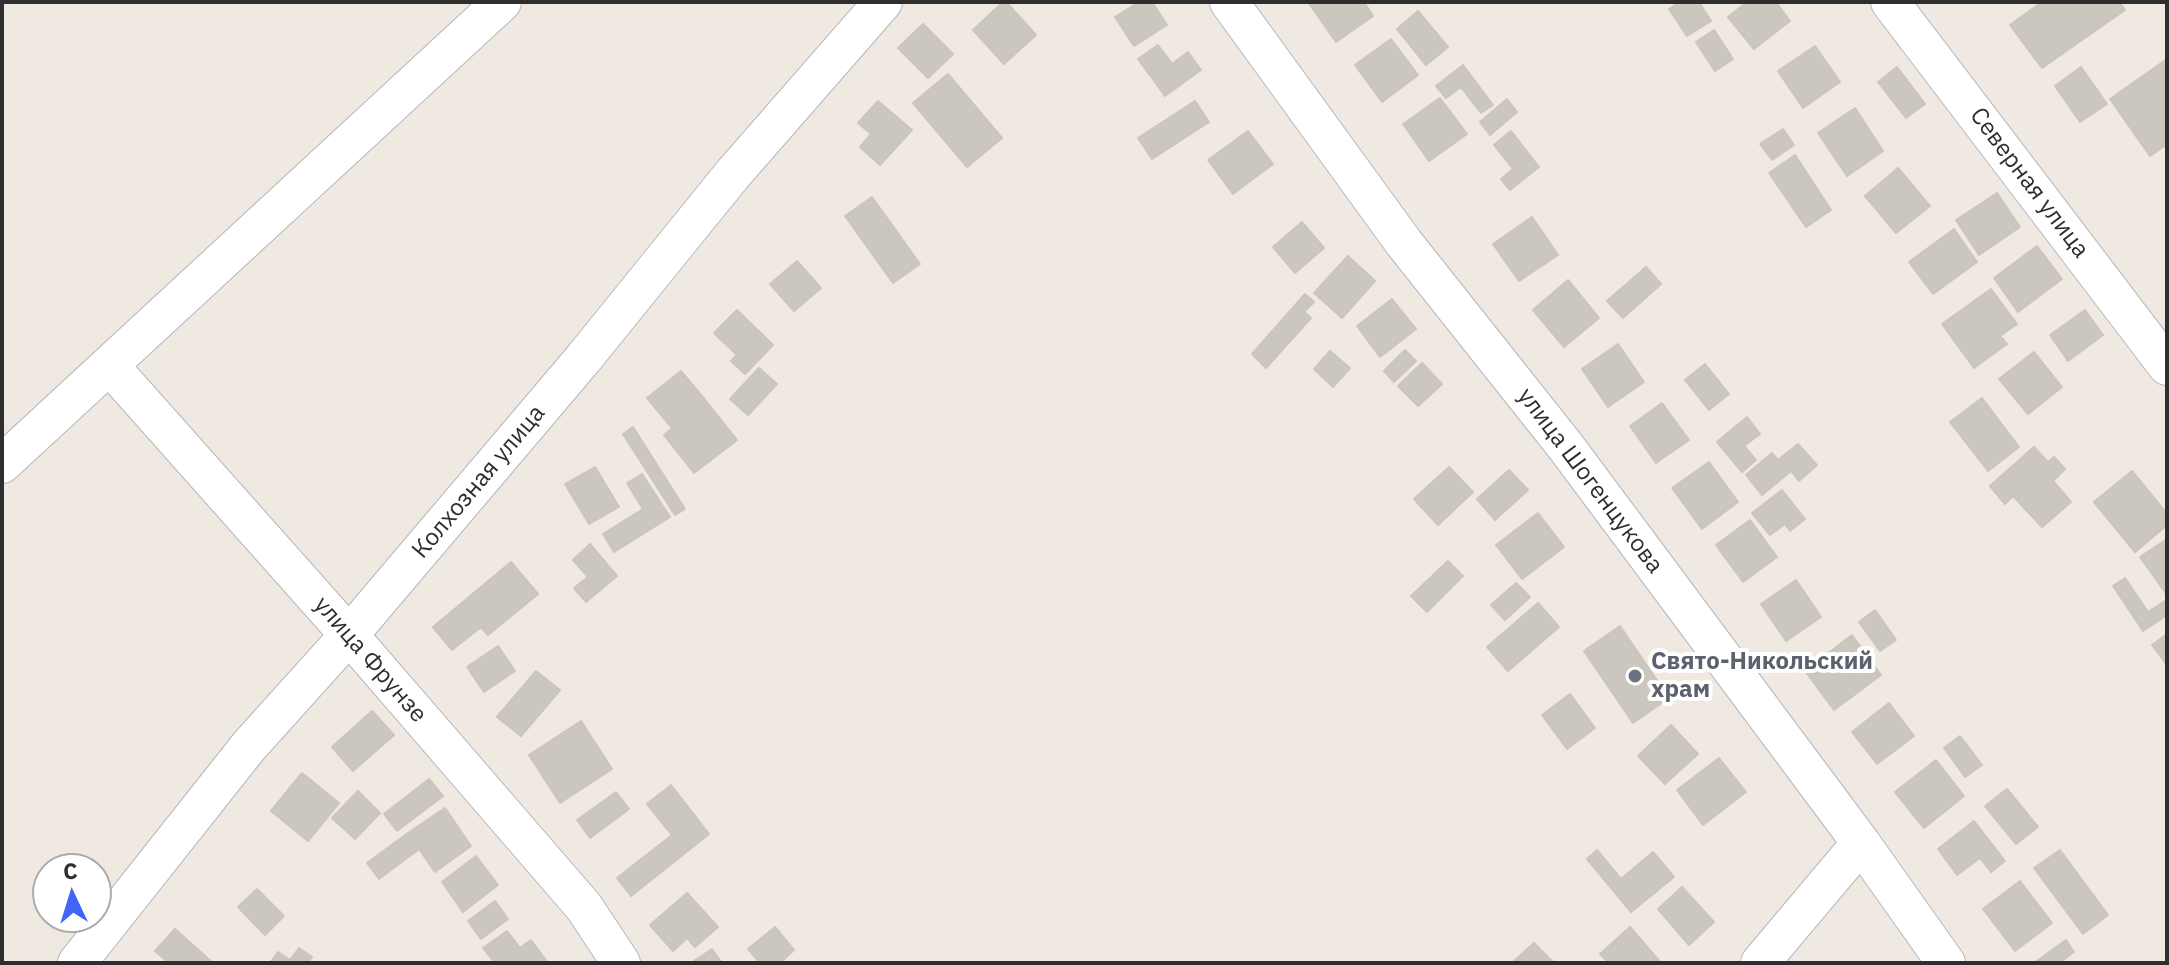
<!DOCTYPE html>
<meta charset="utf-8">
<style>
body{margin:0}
#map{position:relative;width:2169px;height:965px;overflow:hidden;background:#efe9e1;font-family:"IBM Plex Sans",sans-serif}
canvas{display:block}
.frame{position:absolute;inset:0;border:4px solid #2e2e2e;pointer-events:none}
.north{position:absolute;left:32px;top:853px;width:80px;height:80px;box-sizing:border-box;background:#fff;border:2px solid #ababab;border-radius:50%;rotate:356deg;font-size:22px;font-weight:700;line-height:32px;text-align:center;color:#2e2e2e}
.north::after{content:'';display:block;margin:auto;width:28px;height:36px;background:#4264fb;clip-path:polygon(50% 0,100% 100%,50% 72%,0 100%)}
</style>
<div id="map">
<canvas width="2169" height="965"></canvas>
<div class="frame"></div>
<div class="north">С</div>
</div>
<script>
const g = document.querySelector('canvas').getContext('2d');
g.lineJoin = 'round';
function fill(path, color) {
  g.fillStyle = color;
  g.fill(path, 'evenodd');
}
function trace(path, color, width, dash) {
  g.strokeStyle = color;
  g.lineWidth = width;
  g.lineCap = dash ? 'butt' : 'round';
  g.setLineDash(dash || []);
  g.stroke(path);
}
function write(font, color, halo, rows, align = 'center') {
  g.font = font + ' "IBM Plex Sans",sans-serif';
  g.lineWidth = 8;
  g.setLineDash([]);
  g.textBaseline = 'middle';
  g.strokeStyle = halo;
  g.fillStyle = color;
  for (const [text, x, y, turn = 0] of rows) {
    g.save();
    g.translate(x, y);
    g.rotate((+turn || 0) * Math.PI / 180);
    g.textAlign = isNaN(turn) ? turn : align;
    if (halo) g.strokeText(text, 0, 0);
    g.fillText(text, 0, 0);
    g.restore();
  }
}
const building = new Path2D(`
 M1003,2H1006L1036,35L1004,64L973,30Z
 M1139,2H1152L1167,25L1134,46L1115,17Z
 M1308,2H1364L1373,16L1336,42Z
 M1680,2H1699L1711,21L1687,36L1669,9Z
 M1747,2H1776L1790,21L1754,49L1728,17Z
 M2042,2H2119L2125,10L2042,68L2010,25Z
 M1418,11L1448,47L1426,65L1397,29Z
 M923,24L953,54L928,78L898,48Z
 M1714,30L1733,59L1715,71L1696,42Z
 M1391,39L1418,75L1382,102L1355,65Z
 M1158,45L1172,64L1188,52L1201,70L1165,96L1138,59Z
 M1815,46L1840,82L1803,108L1778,71Z
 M2167,59V144L2150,156L2110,99Z
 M1463,65L1493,105L1481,113L1461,87L1446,98L1436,86Z
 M1897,67L1925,104L1906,118L1878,82Z
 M2081,67L2107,104L2080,122L2055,86Z
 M948,74L1002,138L967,167L913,103Z
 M1440,98L1467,134L1429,161L1403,124Z
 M1507,99L1517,112L1490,135L1480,122Z
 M878,101L912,130L880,165L860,147L871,134L858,123Z
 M1195,101L1209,122L1152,159L1138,138Z
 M1855,108L1883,151L1847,176L1818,133Z
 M1783,129L1794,145L1772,160L1760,144Z
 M1248,131L1273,164L1233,194L1208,160Z
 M1511,131L1539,167L1510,190L1501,179L1513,169L1494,145Z
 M1795,155L1831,210L1806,227L1769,173Z
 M1898,168L1930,206L1896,233L1865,196Z
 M1997,193L2020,227L1979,255L1956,220Z
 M872,197L920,264L893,283L845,216Z
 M1532,217L1558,255L1519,281L1493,244Z
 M1302,222L1324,248L1295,273L1273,247Z
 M1954,229L1977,262L1933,294L1909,262Z
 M2037,246L2062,279L2018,312L1994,278Z
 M1348,256L1375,281L1342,318L1314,293Z
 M797,261L821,288L794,311L770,284Z
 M1646,267L1661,284L1623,318L1607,301Z
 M1568,280L1599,318L1564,347L1533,310Z
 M1991,289L2017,324L2000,336L2007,344L1974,368L1942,324Z
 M1305,294L1314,302L1304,312L1311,318L1266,368L1252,354Z
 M1392,299L1416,329L1380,357L1357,326Z
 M737,310L773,345L745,374L731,361L737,355L714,333Z
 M2085,310L2103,335L2068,361L2050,335Z
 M1618,344L1644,382L1608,407L1582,369Z
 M1405,350L1416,361L1394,382L1384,371Z
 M1330,351L1350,368L1333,387L1314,369Z
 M2034,352L2062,387L2028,414L1999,379Z
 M1422,363L1442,384L1418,406L1398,386Z
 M1705,364L1729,394L1709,410L1685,380Z
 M759,368L777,384L748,415L730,399Z
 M681,371L706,401L672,428L647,398Z
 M1982,398L2019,447L1988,471L1950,422Z
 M706,401L737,440L694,473L664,435Z
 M1662,403L1689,440L1656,463L1630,426Z
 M1747,417L1760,434L1744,446L1756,460L1742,472L1717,442Z
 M633,427L685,509L675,515L623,434Z
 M1798,444L1817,465L1799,481L1791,471L1762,495L1746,475L1772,453L1778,460Z
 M2034,447L2048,462L2054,457L2065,469L2053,481L2071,502L2042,527L2013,496L2005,504L1990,486Z
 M1709,462L1738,502L1702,529L1672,488Z
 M595,467L619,507L589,524L565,484Z
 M1449,467L1473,492L1438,525L1414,499Z
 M1509,470L1528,490L1495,520L1477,499Z
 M2132,471L2167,514V525L2135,552L2094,502Z
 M642,474L670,517L614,552L603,534L643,509L627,483Z
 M1782,490L1805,519L1790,531L1785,524L1770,535L1752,513Z
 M1538,513L1564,547L1522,579L1496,545Z
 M1750,520L1777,557L1743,582L1716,545Z
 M2167,539V595L2140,557Z
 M590,544L617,576L586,602L574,588L588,577L573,560Z
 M1448,561L1463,576L1427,612L1411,596Z
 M511,562L538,594L488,635L481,627L452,650L433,627Z
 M2125,578L2148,612L2165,601L2167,604V615L2143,631L2113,586Z
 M1796,580L1821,617L1786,641L1761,604Z
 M1516,583L1530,597L1505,620L1491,605Z
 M1538,603L1559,627L1508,671L1487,647Z
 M1875,610L1896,640L1880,651L1859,622Z
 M1620,626L1669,698L1633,723L1584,651Z
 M2167,634V665L2152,645Z
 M1852,635L1881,675L1834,710L1805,671Z
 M498,646L515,671L484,692L467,667Z
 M536,671L560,690L521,736L497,717Z
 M1570,694L1595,728L1567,749L1542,715Z
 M1889,703L1914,736L1877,764L1852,732Z
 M372,711L394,735L353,771L332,747Z
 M581,721L612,769L560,803L529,755Z
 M1671,725L1698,754L1665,784L1638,756Z
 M1960,736L1982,765L1965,777L1944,748Z
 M1719,758L1746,792L1703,825L1677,790Z
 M1936,760L1964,796L1924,828L1895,792Z
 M302,773L339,803L308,841L271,811Z
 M429,779L443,796L397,831L384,814Z
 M671,785L709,834L631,896L617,878L672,835L647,804Z
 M2007,789L2038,827L2016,844L1985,806Z
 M358,791L380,813L355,839L332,818Z
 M616,792L629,809L590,838L577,820Z
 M445,808L471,846L435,872L408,833Z
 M1974,821L2005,861L1991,872L1980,858L1957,875L1938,849Z
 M408,833L419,849L379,879L367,863Z
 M1597,850L1621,879L1653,852L1674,877L1631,912L1587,859Z
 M2060,850L2108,915L2083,934L2034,868Z
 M476,856L498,885L463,912L442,882Z
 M2020,881L2052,923L2015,951L1983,909Z
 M1682,887L1714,922L1689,945L1658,909Z
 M257,889L284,916L265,935L238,907Z
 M687,893L718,927L695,947L687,938L673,951L650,925Z
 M495,901L508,919L481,939L468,921Z
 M775,927L794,950L782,961L783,963H760L748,949Z
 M1630,927L1661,963H1609L1600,954Z
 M175,929L213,963H169L155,951Z
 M507,931L520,948L531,940L548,963H495L483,948Z
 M2066,940L2074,952L2059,963H2034Z
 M1534,943L1553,962L1512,963Z
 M299,948L312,957L308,963H270L278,952L290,960Z
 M712,949L722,963H691Z`);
fill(building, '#cbc7bf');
trace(building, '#cbc5ba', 2);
const minor = new Path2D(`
 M1229,2L1404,243L1566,447L1861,843L1946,963
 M1890,2L2167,366
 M109,365L349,635L584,907L621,963
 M2,464L502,2
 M77,963L249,746L349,635L583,359L732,175L883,2
 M1760,963L1861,843`);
trace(minor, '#b4b7c1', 40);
trace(minor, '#fff', 38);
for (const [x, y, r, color] of [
 [1635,676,8,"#6b7280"]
]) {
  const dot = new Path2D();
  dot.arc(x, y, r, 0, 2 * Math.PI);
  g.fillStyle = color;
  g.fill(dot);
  trace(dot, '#fff', 3);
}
write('24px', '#2e2e2e', '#fff', [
 ["Северная улица",2029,183,53],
 ["улица Шогенцукова",1590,481,53],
 ["Колхозная улица",479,482,-50],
 ["улица Фрунзе",370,660,49]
]);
write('bold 24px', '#5b616d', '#fff', [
 ["Свято-Никольский",1651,662],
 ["храм",1651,690]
], 'left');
</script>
